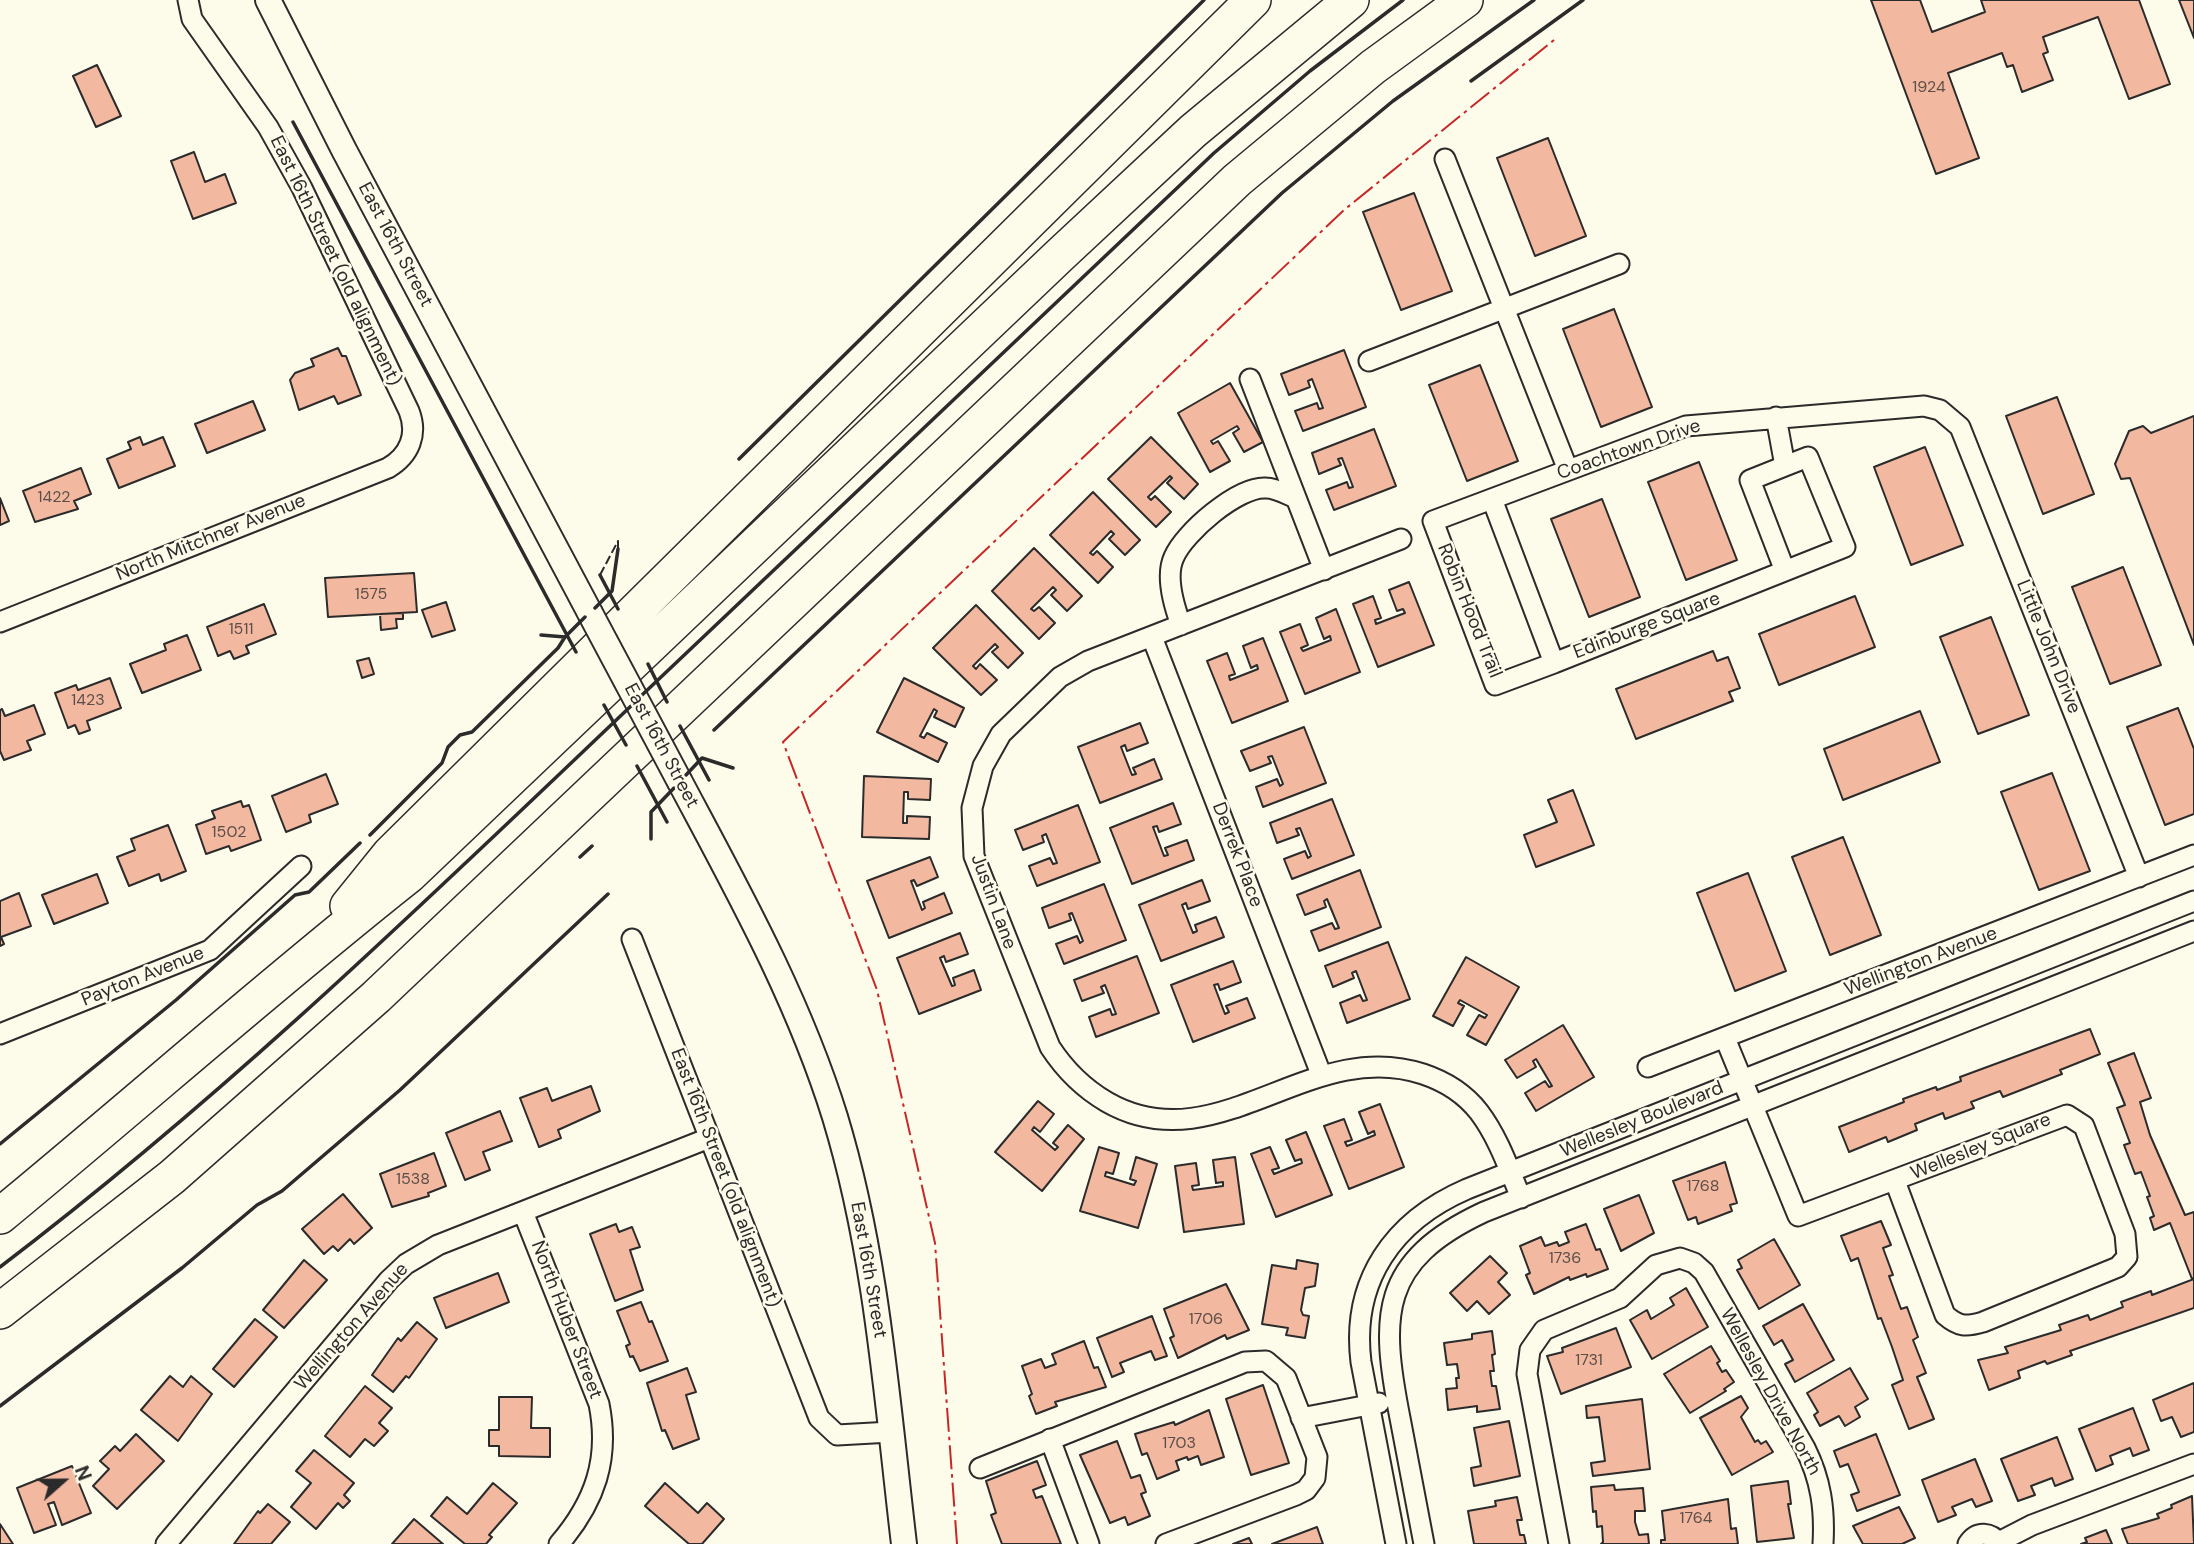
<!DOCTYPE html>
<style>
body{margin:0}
#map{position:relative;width:2194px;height:1544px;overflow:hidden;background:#fdfbea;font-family:"DM Sans",sans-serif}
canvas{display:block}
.north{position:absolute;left:28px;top:1446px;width:70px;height:70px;-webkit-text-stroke:5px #fdfbea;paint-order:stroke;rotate:69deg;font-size:19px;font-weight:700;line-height:28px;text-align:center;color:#2b2b2b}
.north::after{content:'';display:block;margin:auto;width:24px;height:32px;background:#2b2b2b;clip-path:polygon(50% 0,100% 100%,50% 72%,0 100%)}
</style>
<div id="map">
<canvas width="2194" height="1544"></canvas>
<div class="north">N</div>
</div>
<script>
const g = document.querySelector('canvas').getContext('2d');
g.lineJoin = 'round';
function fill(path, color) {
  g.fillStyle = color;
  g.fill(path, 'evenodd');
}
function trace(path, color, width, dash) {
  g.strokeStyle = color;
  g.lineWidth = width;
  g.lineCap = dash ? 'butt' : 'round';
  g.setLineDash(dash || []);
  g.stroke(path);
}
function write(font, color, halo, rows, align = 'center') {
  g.font = font + ' "DM Sans",sans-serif';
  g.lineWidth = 5;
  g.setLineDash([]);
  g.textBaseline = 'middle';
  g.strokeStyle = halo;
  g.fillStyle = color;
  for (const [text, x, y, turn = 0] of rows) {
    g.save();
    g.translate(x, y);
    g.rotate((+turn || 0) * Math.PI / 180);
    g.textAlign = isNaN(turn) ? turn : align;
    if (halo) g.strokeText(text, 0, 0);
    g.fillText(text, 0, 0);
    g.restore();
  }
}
const building = new Path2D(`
 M1871,0H1920L1932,32L1985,12L1981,0H2139L2170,84L2129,99L2098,17L2043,37L2048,52L2043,54L2053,80L2022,92L2013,65L2007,67L2002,53L1948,73L1979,158L1936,174Z
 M2179,0H2194V38Z
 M97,65L121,116L96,127L73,76Z
 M1548,138L1586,236L1535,256L1497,158Z
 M194,152L205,182L225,174L236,203L193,219L171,161Z
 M1414,193L1452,291L1401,310L1363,212Z
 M1614,309L1652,407L1601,427L1563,329Z
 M338,348L342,356H346L361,395L338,404L334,396L299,410L290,380L295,373L314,366L311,359Z
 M1344,350L1366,407L1303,431L1295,411L1317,403L1319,409L1323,408L1312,379L1308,381L1310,387L1289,395L1281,374Z
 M1480,365L1518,461L1467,481L1429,385Z
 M1230,383L1263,442L1244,452L1233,433L1239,429L1237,426L1211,441L1213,444L1218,441L1230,461L1210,472L1178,413Z
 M2057,397L2094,494L2043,514L2006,416Z
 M253,401L265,430L207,453L195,424Z
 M2194,416V645L2130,478L2121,479L2115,464L2129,431L2143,426L2151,433Z
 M1374,429L1396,486L1334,510L1326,490L1347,482L1349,488L1353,487L1342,458L1338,459L1341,465L1319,474L1312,453Z
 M140,437L143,445L163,437L175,466L119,488L107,459L131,449L128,442Z
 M1151,437L1198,484L1184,499L1167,483L1172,478L1170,476L1148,497L1151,500L1155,496L1171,512L1156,527L1108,479Z
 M1925,447L1963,545L1911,565L1874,467Z
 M1699,462L1737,560L1686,580L1648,482Z
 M81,468L91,494L74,501L78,509L35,522L23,491Z
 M1093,492L1140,540L1125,555L1109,539L1114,534L1111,531L1090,553L1093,555L1097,551L1113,567L1098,583L1050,535Z
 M0,498L9,521L0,525Z
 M1602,499L1640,597L1589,617L1551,519Z
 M1034,548L1082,596L1067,611L1051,595L1056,590L1053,587L1031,609L1034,611L1039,607L1055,623L1039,639L992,591Z
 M2123,567L2161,665L2110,684L2072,587Z
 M414,573L417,612L328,617L325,578Z
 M1409,582L1434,645L1378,667L1353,604L1373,596L1381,618L1375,620L1376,624L1405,613L1403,609L1397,611L1389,590Z
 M1855,596L1875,647L1779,685L1759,634Z
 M446,602L455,630L432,637L422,610Z
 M264,604L276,634L246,646L249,653L234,659L230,651L218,656L207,627Z
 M976,605L1023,653L1008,668L992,652L998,647L995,644L973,666L976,669L980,664L997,680L981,695L933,648Z
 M1336,609L1360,672L1305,694L1280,632L1300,624L1308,645L1301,648L1303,651L1331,640L1330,636L1324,639L1316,618Z
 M403,613V619H396L397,628L381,630L380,614Z
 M1991,617L2029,715L1978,734L1940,637Z
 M187,635L201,670L142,693L130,664L166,650L164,644Z
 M1263,638L1288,701L1232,723L1207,661L1227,653L1235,674L1229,676L1230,680L1258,669L1257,665L1251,668L1243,646Z
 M1713,651L1717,661L1728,657L1740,688L1729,692L1733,701L1636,739L1616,689Z
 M369,658L374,674L362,678L357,661Z
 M110,678L121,708L87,721L90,730L79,734L75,725L68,728L55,693L76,685L78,690Z
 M904,678L964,708L955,727L934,717L937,711L934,709L920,736L924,738L927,733L947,743L938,762L877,732Z
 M34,705L45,734L27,741L31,750L4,760L0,751V710L2,709L5,716Z
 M2178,708L2194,749V814L2165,825L2127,727Z
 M1920,711L1940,762L1843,800L1824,749Z
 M1140,723L1148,743L1127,751L1125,745L1121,747L1132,775L1136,774L1133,768L1154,759L1162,779L1100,803L1078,747Z
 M1304,727L1326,783L1263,807L1256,787L1277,779L1280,786L1283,784L1272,756L1268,757L1271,763L1250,771L1241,751Z
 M2052,773L2090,871L2039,890L2001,792Z
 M326,774L338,804L309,815L311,822L286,832L272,796Z
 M864,776L931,779L930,800L908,799V792H904L903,823H907V816L930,817L929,839L862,837Z
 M1573,790L1594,845L1536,867L1524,835L1557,822L1548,800Z
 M1332,799L1354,855L1292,879L1284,859L1305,851L1308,858L1311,856L1300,828L1296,829L1299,835L1277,843L1270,823Z
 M241,801L243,807L249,805L261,840L231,851L229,846L206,854L196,825L215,818L212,811Z
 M1173,803L1181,824L1159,832L1157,826L1153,827L1164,856L1168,855L1165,848L1187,840L1194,860L1132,884L1110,828Z
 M1078,805L1100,862L1037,886L1029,866L1050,858L1053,864L1057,863L1046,834L1042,836L1044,842L1023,850L1015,830Z
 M168,825L186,871L161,881L159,874L129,886L117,857L135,850L131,839Z
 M1843,837L1881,935L1830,955L1792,857Z
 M930,857L938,877L917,886L914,880L911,881L922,910L925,908L923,902L944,893L952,913L889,938L867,881Z
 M1360,870L1381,927L1319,951L1311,931L1332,923L1335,929L1339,928L1327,899L1324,901L1326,907L1305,915L1297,895Z
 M1748,873L1786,971L1735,991L1697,893Z
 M97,874L108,903L54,924L42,895Z
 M1202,880L1210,901L1188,909L1186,903L1182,905L1193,933L1197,931L1195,925L1216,917L1224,937L1161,961L1139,905Z
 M1104,884L1126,940L1064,964L1056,944L1077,936L1080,943L1083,941L1072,913L1069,914L1071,920L1049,928L1042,908Z
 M19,893L31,926L1,937L4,944L0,946V901Z
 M960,933L968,954L946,962L944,956L940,958L952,986L955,985L953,978L974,970L981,990L919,1014L897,958Z
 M1388,942L1410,999L1347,1023L1340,1003L1360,995L1363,1001L1367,1000L1356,971L1352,973L1354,978L1333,987L1325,966Z
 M1137,956L1159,1013L1096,1037L1089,1017L1110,1009L1112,1015L1116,1014L1105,985L1101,987L1104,993L1082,1001L1074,980Z
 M1466,957L1519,987L1486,1045L1467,1035L1479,1015L1485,1018L1487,1015L1460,1000L1458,1003L1464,1006L1453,1026L1433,1016Z
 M1233,961L1241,982L1220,990L1218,984L1214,985L1225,1014L1229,1012L1226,1006L1247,998L1255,1018L1193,1042L1171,985Z
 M1563,1025L1594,1077L1536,1111L1525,1093L1545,1081L1549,1087L1552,1086L1536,1059L1533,1061L1536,1067L1517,1078L1505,1060Z
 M2090,1029L2100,1054L2060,1070L2062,1074L2003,1097L2000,1091L1971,1102L1974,1108L1945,1119L1943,1113L1915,1124L1917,1130L1888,1142L1886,1137L1849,1152L1839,1127L1904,1102L1903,1099L1936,1087L1937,1090L1961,1081L1960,1077Z
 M2134,1053L2151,1098L2140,1102L2150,1135L2185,1215L2194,1212V1278L2192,1279L2170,1223L2154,1230L2150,1218L2154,1216L2147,1197L2150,1196L2141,1172L2135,1174L2124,1145L2130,1143L2117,1108L2125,1105L2108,1063Z
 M591,1086L600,1111L558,1130L561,1138L539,1147L520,1098L547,1088L552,1101Z
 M1038,1101L1054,1114L1040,1132L1034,1127L1032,1130L1055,1150L1058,1147L1053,1143L1068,1125L1084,1139L1042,1191L995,1152Z
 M1380,1104L1404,1167L1349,1189L1324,1126L1344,1119L1352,1140L1345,1142L1347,1146L1375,1135L1374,1131L1368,1134L1359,1112Z
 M500,1111L512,1141L483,1152L490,1170L465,1180L446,1133Z
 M1306,1132L1332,1195L1276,1217L1251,1154L1270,1147L1279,1168L1272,1170L1274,1174L1302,1163L1301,1159L1295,1161L1286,1140Z
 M1099,1147L1119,1153L1113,1174L1106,1172L1105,1176L1134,1185L1136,1181L1130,1179L1136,1157L1157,1164L1138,1228L1080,1211Z
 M434,1153L446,1186L428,1193L429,1196L392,1207L380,1174Z
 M1235,1157L1244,1224L1184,1232L1175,1166L1196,1163L1199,1185L1192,1186L1193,1190L1223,1186V1182L1216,1183L1213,1160Z
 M1725,1162L1737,1203L1730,1205L1732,1211L1698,1224L1696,1217L1688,1220L1673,1181Z
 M343,1194L372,1228L354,1244L350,1239L338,1251L333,1246L324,1254L302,1229Z
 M1639,1195L1654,1233L1621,1251L1604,1209Z
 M1881,1221L1891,1245L1883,1248L1893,1275L1889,1276L1901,1309L1907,1307L1918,1337L1913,1340L1926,1373L1917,1377L1934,1419L1909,1429L1892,1385L1903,1380L1892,1347L1881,1318L1878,1319L1858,1258L1851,1261L1841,1236Z
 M616,1224L619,1232L632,1227L640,1247L630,1250L643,1290L615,1301L590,1234Z
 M1586,1224L1596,1250L1600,1249L1608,1269L1587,1277L1586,1274L1570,1280L1569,1277L1534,1294L1526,1275L1530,1273L1520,1246L1541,1237L1545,1246L1557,1242L1559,1246L1569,1242L1565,1232Z
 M1774,1239L1800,1285L1759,1309L1737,1270L1742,1268L1738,1260Z
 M1490,1256L1507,1273L1498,1282L1510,1295L1489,1314L1477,1301L1467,1311L1450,1293Z
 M304,1260L327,1280L284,1328L263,1310Z
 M1297,1260L1318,1264L1315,1286L1305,1288L1301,1310L1303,1315L1309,1316L1305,1338L1286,1335L1288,1328L1262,1324L1272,1265L1296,1269Z
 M498,1273L509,1302L446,1328L434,1298Z
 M2194,1279V1308L2070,1351L2072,1355L2047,1364L2045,1361L2018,1371L2020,1378L1989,1390L1978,1360L2008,1353L2005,1347L2061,1330L2059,1325L2088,1315L2090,1320L2123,1307L2121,1302L2151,1291L2152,1295Z
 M1226,1284L1249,1330L1227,1339L1225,1335L1178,1358L1170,1338L1174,1336L1164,1309Z
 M1686,1288L1708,1327L1652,1359L1630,1320L1647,1310L1651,1319L1674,1305L1670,1298Z
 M641,1302L649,1322L652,1321L668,1361L640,1371L633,1356L630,1357L626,1346L630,1344L617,1311Z
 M1803,1304L1834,1360L1795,1382L1785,1364L1793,1360L1782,1340L1774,1345L1763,1326Z
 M1152,1316L1167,1356L1155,1360L1151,1351L1120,1363L1124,1372L1112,1377L1097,1338Z
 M255,1319L277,1337L234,1387L213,1369Z
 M417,1322L437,1339L409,1378L406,1376L393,1392L372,1375L398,1338L401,1341Z
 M1616,1328L1631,1367L1561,1394L1547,1356L1563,1352L1562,1348Z
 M1492,1331L1495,1354L1492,1355L1494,1371H1490L1492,1386H1496L1500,1409L1477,1412V1406L1448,1410L1446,1389L1457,1388L1456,1378H1459L1457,1364L1447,1365L1444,1343L1472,1339V1334Z
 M1084,1341L1094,1368L1098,1367L1106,1387L1055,1402L1057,1406L1036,1414L1029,1396L1032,1394L1022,1366L1041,1359L1045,1368L1056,1364L1052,1354Z
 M1711,1346L1720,1361L1717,1363L1722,1372L1726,1370L1734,1382L1724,1389L1726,1391L1690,1413L1664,1374Z
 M687,1368L696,1392L686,1395L699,1439L673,1449L665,1430L662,1431L647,1383Z
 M1850,1368L1868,1399L1855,1407L1860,1417L1845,1426L1839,1416L1820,1426L1814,1415L1818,1412L1807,1393Z
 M170,1376L183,1387L191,1376L212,1394L178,1441L141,1410Z
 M2194,1383V1432L2181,1437L2172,1417L2161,1421L2153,1400Z
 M1263,1385L1289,1463L1251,1475L1226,1399Z
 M365,1386L392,1408L379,1423L388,1431L374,1446L365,1439L350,1457L325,1436Z
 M1741,1396L1748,1408L1741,1417L1755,1442L1758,1440L1761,1444L1766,1441L1773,1452L1732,1475L1700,1418Z
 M499,1397H532L531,1428H550V1457L499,1456V1446H489V1430H499Z
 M1642,1399L1650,1469L1593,1476L1591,1463L1605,1461L1599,1417L1587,1418L1586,1406Z
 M2133,1408L2149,1450L2133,1456L2130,1448L2110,1456L2113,1464L2096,1471L2079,1429Z
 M1209,1410L1224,1457L1201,1465L1198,1456L1188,1460L1187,1457L1176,1461L1179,1470L1157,1479L1147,1453L1142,1455L1135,1434L1174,1422L1175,1425Z
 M1509,1421L1520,1476L1474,1486L1471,1468L1481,1466L1474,1428Z
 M136,1434L164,1461L117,1509L93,1486L109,1469L100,1461L115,1446L120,1451Z
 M1876,1434L1900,1495L1857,1511L1851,1495L1859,1492L1848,1464L1840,1467L1834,1451Z
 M2057,1437L2073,1479L2055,1486L2052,1478L2031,1486L2035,1495L2018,1501L2001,1459Z
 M1117,1441L1131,1478L1140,1475L1146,1492L1141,1494L1150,1516L1128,1525L1125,1517L1110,1523L1080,1455Z
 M314,1450L354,1483L344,1495L350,1501L343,1508L338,1503L316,1529L291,1507L311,1483L296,1471Z
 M1975,1459L1992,1501L1976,1507L1972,1499L1952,1507L1956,1515L1938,1522L1922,1480Z
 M1037,1461L1046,1485L1033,1490L1036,1498L1042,1496L1061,1544H1002L991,1515L996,1513L986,1481Z
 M72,1466L91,1513L62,1525L54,1502L48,1504L56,1525L34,1533L17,1488Z
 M1788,1481L1791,1504H1788L1794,1538L1757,1542L1751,1486Z
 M493,1483L517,1503L489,1535L492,1537L486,1544H465L431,1516L447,1497L467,1514Z
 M665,1483L698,1513L707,1503L724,1519L702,1544H689L645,1506Z
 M1614,1485L1615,1490L1643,1488L1645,1511H1635V1522L1639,1535L1648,1534L1649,1544H1601L1603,1542L1602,1526L1597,1527L1596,1511L1593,1512L1591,1487Z
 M2192,1496L2194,1544H2128L2122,1529L2159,1518L2157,1514L2172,1508L2171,1505Z
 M1517,1497L1522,1520H1517L1520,1535H1524L1526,1544H1474L1468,1511L1496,1506L1495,1501Z
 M1728,1499L1731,1529L1736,1528L1738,1544H1661V1540H1665L1662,1511Z
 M268,1504L290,1522L271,1544H234L258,1511L260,1513Z
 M1899,1507L1915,1538L1902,1544H1863L1853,1526Z
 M414,1519L443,1544H392Z
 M0,1524L13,1544H0Z
 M1317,1527L1323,1544H1272Z
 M2106,1530L2112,1544H2081L2087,1542L2085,1538Z
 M1249,1538L1252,1544H1233Z`);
fill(building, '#f2b8a0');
trace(building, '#2b2b2b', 2);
const minor = new Path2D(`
 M1445,159L1568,470
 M1369,361L1619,264
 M1250,379L1324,570
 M1785,466L1750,480L1785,571
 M1492,499L1554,663L1845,547L1808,457L1785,466L1776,417
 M1401,539L1088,661L1060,677L1001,734L983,766L972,808L974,856L1050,1047C1065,1070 1083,1088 1107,1102C1217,1165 1309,1036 1423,1074C1444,1081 1465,1094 1479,1112C1498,1137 1509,1169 1521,1198
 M0,622L388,468C410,455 418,434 409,411L302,188L268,127L192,19L188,0
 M1181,625C1174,606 1165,576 1174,557C1184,533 1238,486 1266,488C1276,488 1286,494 1296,498
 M1152,637L1321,1074
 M1554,663L1495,685L1433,521L1686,426L1924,406L1940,410L1960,427L2139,877
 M632,939L819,1418L837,1435L891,1432
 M0,1034L210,950L301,866
 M1725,1038L1798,1216L2067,1115L2084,1126L2125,1234L2127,1257L2118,1267L1983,1322C1966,1327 1959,1327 1945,1315L1895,1181
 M1648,1067L2194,855
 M523,1212L599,1404C610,1459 595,1502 559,1544
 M1301,1418L1379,1403
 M1050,1439L1089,1544
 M980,1468L1245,1362L1266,1361L1286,1378L1317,1457L1315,1478L1306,1490L1296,1495L1166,1544
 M1999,1542L2032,1525L2194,1464
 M166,1544L389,1280L406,1264L438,1245L709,1138
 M1396,1544L1361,1362C1351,1281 1393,1221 1467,1189L2194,901
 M1424,1544C1416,1502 1408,1460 1400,1418C1380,1316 1379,1261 1484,1212L2194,931
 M1559,1544L1527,1374L1530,1350L1544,1330L1620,1298L1656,1265L1680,1258L1694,1263L1704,1272L1805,1448C1821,1480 1825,1509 1823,1544
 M1968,1544C1977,1530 1991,1532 2000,1544`);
const tertiary = new Path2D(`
 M268,0L344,150L590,613
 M680,782C738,891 798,998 835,1117C877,1255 887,1401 904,1544`);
const motorway = new Path2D(`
 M348,906L390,854L1253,0
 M0,1216C137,1103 270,985 409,875L1060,255L1193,131L1351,0
 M0,1311L172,1177L376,997L1237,180L1373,67L1465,0`);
trace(minor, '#2b2b2b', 23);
trace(tertiary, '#2b2b2b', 28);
trace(motorway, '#2b2b2b', 38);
trace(minor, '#fdfbea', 19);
trace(tertiary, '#fdfbea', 24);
trace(motorway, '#fdfbea', 35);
const tertiaryBridge = new Path2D(`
 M590,613L680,782`);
trace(tertiaryBridge, '#2b2b2b', 28, []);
trace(tertiaryBridge, '#fdfbea', 24);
trace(new Path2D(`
 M600,575L618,541V549`), '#2b2b2b', 2, [9, 3.5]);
trace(new Path2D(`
 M1471,81L1583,0
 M293,122L576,652
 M739,459L1204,0
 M600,575L618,609
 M595,608L612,591L618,549
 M541,635L565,637L585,617
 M648,664L667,702
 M641,696L1214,153L1310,71L1403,0
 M604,705L626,745
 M680,726L709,780
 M714,730L1282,193L1393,101L1534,0
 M637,766L667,822
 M686,775L702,758L733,768
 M370,835L442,763L448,747L460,735L472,732L558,648L565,637
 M651,839V812L674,788
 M580,857L592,846
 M0,1144L176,1000L295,895L309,892L360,843
 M0,1267C225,1096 427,900 631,706
 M0,1406L182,1268L257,1205L282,1191L400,1090L608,894`), '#2b2b2b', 3.5);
trace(new Path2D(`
 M957,1544L935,1243L877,990L783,742L1344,210L1554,40`), '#c62828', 2, [24, 5, 3.5, 5]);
write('16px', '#5d4e48', null, [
 ["1924",1929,88],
 ["1422",54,498],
 ["1575",371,595],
 ["1511",241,630],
 ["1423",88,701],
 ["1502",229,833],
 ["1538",413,1180],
 ["1768",1703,1187],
 ["1736",1565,1259],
 ["1706",1206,1320],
 ["1731",1589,1361],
 ["1703",1179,1444],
 ["1764",1696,1519]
]);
write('19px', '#2b2b2b', '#fdfbea', [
 ["East 16th Street",395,245,62],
 ["East 16th Street (old alignment)",335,261,64],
 ["Coachtown Drive",1629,450,-19],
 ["North Mitchner Avenue",211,538,-22],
 ["Robin Hood Trail",1469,611,68],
 ["Edinburge Square",1647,626,-21],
 ["Little John Drive",2048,647,68],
 ["East 16th Street",661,746,62],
 ["Derrek Place",1237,855,69],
 ["Justin Lane",993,902,70],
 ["Wellington Avenue",1921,962,-21],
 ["Payton Avenue",143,977,-22],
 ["Wellesley Boulevard",1642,1120,-22],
 ["Wellesley Square",1981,1147,-22],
 ["East 16th Street (old alignment)",725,1178,69],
 ["East 16th Street",868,1270,80],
 ["North Huber Street",566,1320,69],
 ["Wellington Avenue",352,1327,-49],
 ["Wellesley Drive North",1770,1392,61]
]);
</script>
